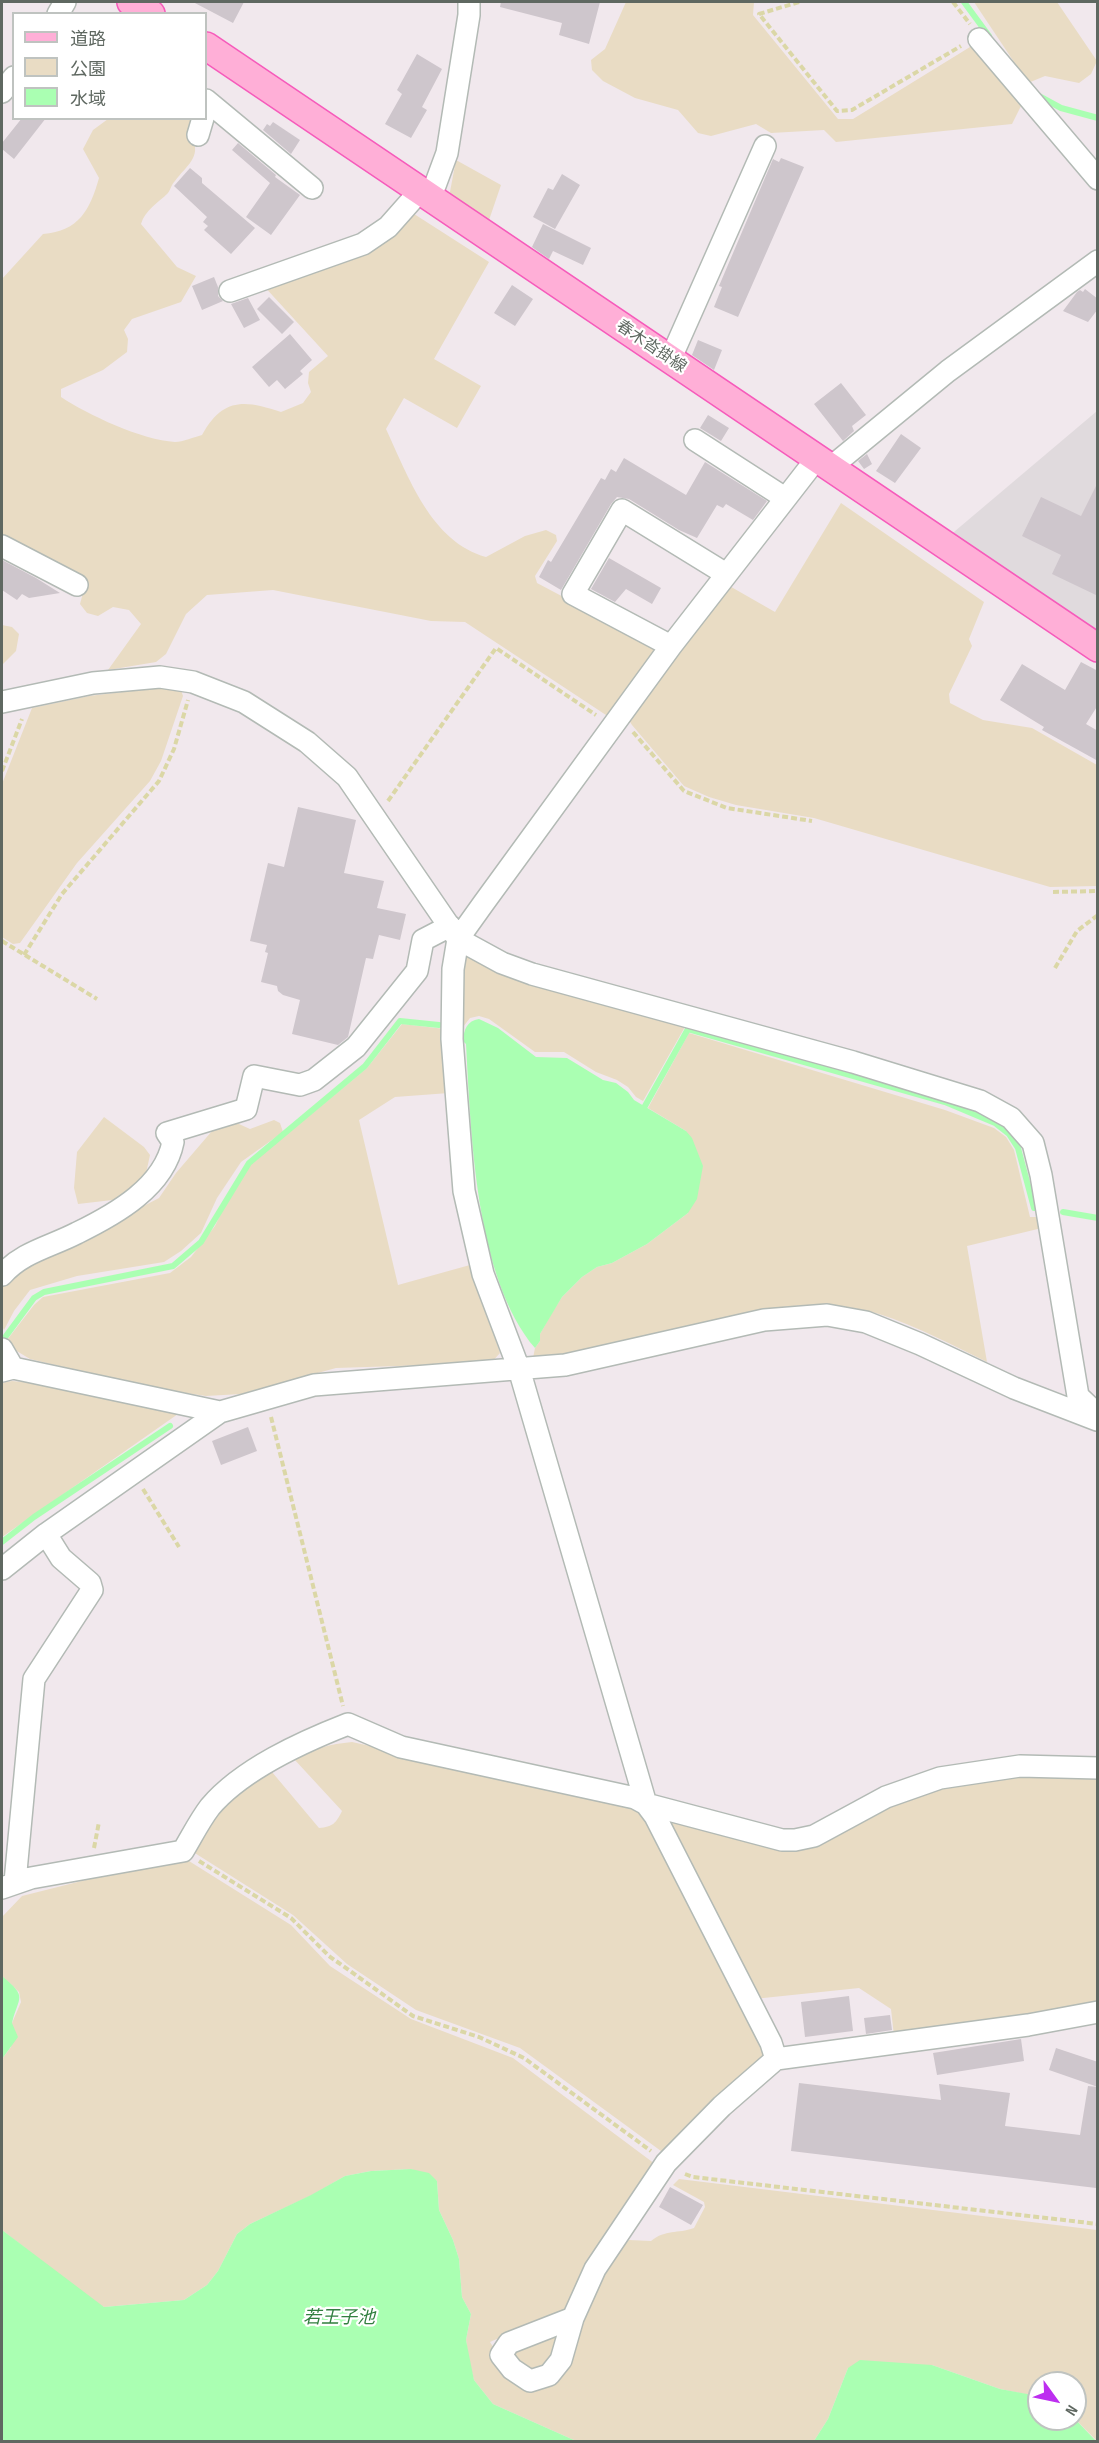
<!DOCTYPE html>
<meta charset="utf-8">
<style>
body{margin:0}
#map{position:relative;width:1099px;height:2443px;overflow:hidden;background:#f1e8ed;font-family:"Sofia Sans Condensed","Noto Sans JP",sans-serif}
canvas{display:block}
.frame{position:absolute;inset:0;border:3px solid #5f6861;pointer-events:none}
.legend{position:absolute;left:12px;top:12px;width:195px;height:108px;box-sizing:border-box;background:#fff;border:2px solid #bfc3c0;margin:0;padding:8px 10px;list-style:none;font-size:18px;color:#5f6861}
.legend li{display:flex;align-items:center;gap:12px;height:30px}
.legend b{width:30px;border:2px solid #bfc3c0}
.north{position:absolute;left:1027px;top:2371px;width:60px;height:60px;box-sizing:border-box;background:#fff;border:2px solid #bfc3c0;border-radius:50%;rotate:123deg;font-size:16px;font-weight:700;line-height:24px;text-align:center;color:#5f6861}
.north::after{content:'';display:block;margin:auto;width:21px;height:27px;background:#bd2ff0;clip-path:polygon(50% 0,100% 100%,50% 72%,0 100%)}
</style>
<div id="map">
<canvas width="1099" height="2443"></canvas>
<div class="frame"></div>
<ul class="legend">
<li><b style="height:8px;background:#ffafd7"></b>道路</li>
<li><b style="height:16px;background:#e9dcc4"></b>公園</li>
<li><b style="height:16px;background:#aaffb2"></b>水域</li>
</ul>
<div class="north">N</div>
</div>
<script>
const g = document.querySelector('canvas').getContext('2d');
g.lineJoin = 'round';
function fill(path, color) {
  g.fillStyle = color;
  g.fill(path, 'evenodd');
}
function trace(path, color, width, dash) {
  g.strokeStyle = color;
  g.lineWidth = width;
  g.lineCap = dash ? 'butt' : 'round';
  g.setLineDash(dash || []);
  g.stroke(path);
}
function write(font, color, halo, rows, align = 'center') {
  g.font = font + ' "Sofia Sans Condensed","Noto Sans JP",sans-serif';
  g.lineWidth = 4.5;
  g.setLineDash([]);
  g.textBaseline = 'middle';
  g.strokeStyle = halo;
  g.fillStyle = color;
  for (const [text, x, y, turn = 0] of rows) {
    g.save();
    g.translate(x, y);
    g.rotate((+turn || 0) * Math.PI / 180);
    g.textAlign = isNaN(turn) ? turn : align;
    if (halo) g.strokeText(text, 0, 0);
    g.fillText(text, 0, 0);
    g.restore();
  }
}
fill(new Path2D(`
 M1097,411V637L948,537Z`), '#e0dadd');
fill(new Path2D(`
 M626,2H754L753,15L838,119H853L970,47L979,45L1023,102L1012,124L836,142L824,130L771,133L756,124L711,136L698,133L678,110L635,98L603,81L592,70L591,60L605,49Z
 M974,2H1057L1097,61L1091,74L1079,83L1045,76L1028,83Z
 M108,119H196L192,138C202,157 186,166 175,181C171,185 171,189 168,193C158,203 145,210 141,224L177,267L196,276L181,302L132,319L124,330L128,339L127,352L103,370L61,389V397C88,415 142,440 175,442C183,442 194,437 202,435C223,397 245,400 281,412L303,403L311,392L308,383L309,372L328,356L262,284L411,212L489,262L434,359L481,386L457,428L404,398L386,429C408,476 431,542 486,557L525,536L546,530L556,535L557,541L535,576L537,583L658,647L609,717L465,622L431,621L273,590L207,595L186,614L166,654L156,662L108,670L141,624L129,610L113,607L98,616L87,613L80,604L84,589L2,539V279L43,234C79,231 90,210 99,178L83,149L93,130Z
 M456,160L501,185L488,223L449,197Z
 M841,503L984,602L969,639L972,646L949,694L950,703L983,720L1032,728L1097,765V886L1050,887L814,818L736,805L709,797L684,786L632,725L627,717L726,584L775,612Z
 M2,625L12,627L19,634L16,651L2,665Z
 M156,688L181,690L183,696L161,761L150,781L77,863L20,943L13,944L2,937V784L32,708L89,696Z
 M465,952L501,974L686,1025L643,1101L636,1097L628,1087L617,1080L596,1072L564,1052H535L489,1019L479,1016L470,1018L463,1027L461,961Z
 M402,1024L445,1029L449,1093L395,1097L359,1120L398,1285L470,1265L500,1353L491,1363L336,1368L241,1394L206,1396L152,1388L30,1359L15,1350L7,1340L34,1305L43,1297L170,1273L191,1257L215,1226L227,1201L251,1164L367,1068Z
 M689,1033L945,1110L994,1128L1006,1137L1014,1150L1030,1217H1040L1042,1228L967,1246L987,1362C952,1345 917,1326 879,1314C812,1294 752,1311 686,1326C643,1336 600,1346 557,1356L533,1358L535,1348L540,1341V1334L550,1316L562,1297L582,1277L597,1267L612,1263L647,1244L688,1213L686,1131L648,1108Z
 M104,1117L144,1147L150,1155L145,1178L121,1199L78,1204L74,1188L77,1152Z
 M230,1120L250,1129L274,1120L280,1123L283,1132L241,1162L217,1198L201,1233L181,1251L164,1262L77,1276L30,1290L14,1311L4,1330L2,1326V1285L4,1279L159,1198L176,1173L212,1131Z
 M12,1381L43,1384L178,1414L2,1537V1383Z
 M352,1742L642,1806L765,2044L764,2054L758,2066L670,2151H661L520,2048L416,2010L347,1964L293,1915L190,1850C213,1814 234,1793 272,1772L319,1828C333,1827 336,1823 342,1811L294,1759C313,1749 330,1744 352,1742Z
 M1012,1772L1096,1773L1097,2006L894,2036L891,2009L859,1988L754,1999L665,1812L788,1846L919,1789Z
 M181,1856L291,1925L330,1966L411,2019L513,2058L655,2164L567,2314L506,2341L499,2338L490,2342L497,2353L536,2386L576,2321L613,2252L629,2240L651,2241C666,2229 677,2234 694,2228L705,2207L704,2202L673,2185L679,2179L1097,2230V2441L1075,2419V2383H1039V2397L1000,2389L932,2365L848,2368L828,2419L814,2441H576L493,2404L474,2380L469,2362L466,2340L471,2314L462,2297L459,2259L453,2240L439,2210L437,2181L411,2169L371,2171L345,2176L312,2195L250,2224L237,2234L218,2271L207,2285L184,2300L104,2307L94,2302L2,2230V2059L11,2047L12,2023L21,2002L19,1992L2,1976V1917L22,1896Z
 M559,2327L550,2366L529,2374L507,2351Z`), '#e9dcc4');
fill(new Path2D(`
 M479,1019L498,1028L536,1057L567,1058L603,1080L616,1083L628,1092L634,1100L686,1131L692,1138L703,1166L697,1199L688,1213L647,1244L612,1263L597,1267L582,1277L562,1297L540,1334V1341L535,1348C475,1277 471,1134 466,1044L463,1041C464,1029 467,1021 479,1019Z
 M2,1976C28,1998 19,1995 12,2023L18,2037L2,2059Z
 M411,2169L429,2173L437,2181L439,2210L453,2240L459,2259L462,2297L471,2314L466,2340L474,2380L493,2404L576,2441H2V2230L104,2307L184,2300L207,2285L218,2271L237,2234L250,2224L311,2195L345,2176L371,2171Z
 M860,2360L932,2365L1000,2389L1038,2396L1039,2419H1075L1096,2441H814L828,2419L848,2368Z`), '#aaffb2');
trace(new Path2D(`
 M964,2L989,36
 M1037,95L1061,108L1098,118
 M645,1106L688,1029L945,1102L995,1123L1009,1134L1018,1148L1034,1208
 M1063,1212L1098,1218
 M6,1336L34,1298L44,1292L173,1266L201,1242L249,1163L365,1066L400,1021L439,1025
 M2,1542L34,1517L170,1426`), '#aaffb2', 6);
fill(new Path2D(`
 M193,2H244L233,23Z
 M501,2H600L589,44L559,35L562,23L500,7Z
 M417,54L442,69L422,107L427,110L411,138L385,124L402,94L397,90Z
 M22,118H46L14,159L2,149V143Z
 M273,122L300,140L291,154L263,130L267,124L270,126Z
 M238,143L276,175L275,177L300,195L271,235L246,217L270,183L232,150Z
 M781,158L804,167L738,317L714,307L722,287L719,286L773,159L779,162Z
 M190,168L202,178V183L255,228L231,254L204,230L208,226L203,222L207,217L174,186Z
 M562,174L580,185L555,229L533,217L548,188L553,190Z
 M543,224L591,248L583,265L553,251L549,259L532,247Z
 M214,277L218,287V296L223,301L202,310L192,286Z
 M512,285L533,299L515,326L494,313Z
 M1085,289L1098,299V309L1088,322L1063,311L1077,292L1080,290L1083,292Z
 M269,297L294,322L282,334L257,309Z
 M248,298L260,320L244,328L231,304Z
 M290,334L312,360L300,371L303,374L285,389L277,380L269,387L252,367Z
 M698,340L722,350L714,370L692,355Z
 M841,383L866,415L852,426L854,431L843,441L814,404Z
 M708,415L729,428L721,441L700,428Z
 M901,434L921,448L895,483L876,471Z
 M867,454L872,464L864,469L858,461Z
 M624,458L686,495L705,462L767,501L753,520L726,504L723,508L717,505L697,538L679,530L629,499L617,497L611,504L561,590L539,577L548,560L551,562L601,478L605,480L611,469L616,472Z
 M1098,482V596L1052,574L1061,555L1022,536L1041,497L1081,516Z
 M609,558L661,588L652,604L626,589L615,602L591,589Z
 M2,560L36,578L60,593L29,598L22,594L17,600L2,590Z
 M1081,662L1098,671V705L1086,724L1098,731V761L1042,730L1044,727L1000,700L1022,664L1065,690Z
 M298,807L356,820L344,873L384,881L377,908L406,914L400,940L379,935L373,959L366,958L348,1037L338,1045L292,1034L300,1000L283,995L278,991L277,986L261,982L268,953L265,952L267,945L250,941L268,863L284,867Z
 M248,1427L257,1451L221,1465L212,1441Z
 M849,1996L853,2031L805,2037L801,2002Z
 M890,2015L892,2030L866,2034L864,2018Z
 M1021,2039L1024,2061L937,2075L933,2053Z
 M1056,2048L1098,2062V2087L1049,2070Z
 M799,2083L941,2100L939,2084L1010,2093L1005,2126L1080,2135L1088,2086L1098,2087L1096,2188L791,2151Z
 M670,2187L703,2205L691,2225L659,2207Z`), '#cec6cc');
const minor = new Path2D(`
 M58,14L65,2
 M979,39L1098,179
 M2,92L14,77
 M206,100L312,188
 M198,135L203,118
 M430,199L447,153L469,15V2
 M230,291L363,244L388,227L419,192
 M670,360L765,146
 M695,440L785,498
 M831,467L948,371L1098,261
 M2,546L77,585
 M671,646L573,594L622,510L726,574
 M2,702L93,683L160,677L193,682L244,702L307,742L347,777L458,939L502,963L532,974L853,1062L980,1101L1011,1118L1033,1143L1041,1175L1078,1396L1098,1415
 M2,1275C22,1252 50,1247 77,1233C116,1214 164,1187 173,1142L167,1133L246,1109L254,1076L300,1085L314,1080L356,1047L417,971L423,940L450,926
 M2,1349L13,1368
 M2,1371L13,1368L220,1412
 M2,1569L46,1534L220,1412L314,1385L565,1365L764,1320L827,1315L866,1322L920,1344L1014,1388L1097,1420
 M15,1882L34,1679L92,1590L90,1583L61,1558L46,1534
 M2,1888L31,1878L183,1851C192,1836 200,1820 210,1807C242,1769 302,1742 348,1724L401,1747L635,1798L646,1804L782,1840H795L814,1836L886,1797L940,1778L1020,1766L1098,1768
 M776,2059L771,2043L655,1816L646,1804L519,1369L483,1274L464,1191L452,1039L453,969L458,939L483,904L671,646L817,458
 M573,2318L509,2343L501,2355L512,2369L530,2381L549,2375L561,2360L573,2318L595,2269L666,2163L722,2106L776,2059L1028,2025L1098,2012`);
const major = new Path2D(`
 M131,2L151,14
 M206,46L1098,648`);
trace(minor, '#b3bab5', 24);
trace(major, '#f65bbb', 30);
trace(new Path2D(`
 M799,2L759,14L837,111L852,110L961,46
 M953,2L970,24
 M633,732L684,791L727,808L812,821
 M2,771L22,719
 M388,801L496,648L596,715
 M1053,892L1098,891
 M2,941L97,999
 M24,955L62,894L159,781L174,749L188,700
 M1055,968L1077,931L1098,915
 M271,1417L343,1706
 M143,1489L179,1547
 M94,1848L99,1822
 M199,1861L291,1918L329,1956L413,2016L479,2037L524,2058L651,2151
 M685,2174L693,2177L1098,2224`), '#dbd7a6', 4, [6, 3]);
trace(minor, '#fff', 21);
trace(major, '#ffafd7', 27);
write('16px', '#5f6861', '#fff', [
 ["春木沓掛線",651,347,34]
]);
write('italic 18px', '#317f3f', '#fff', [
 ["若王子池",339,2318]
]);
</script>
